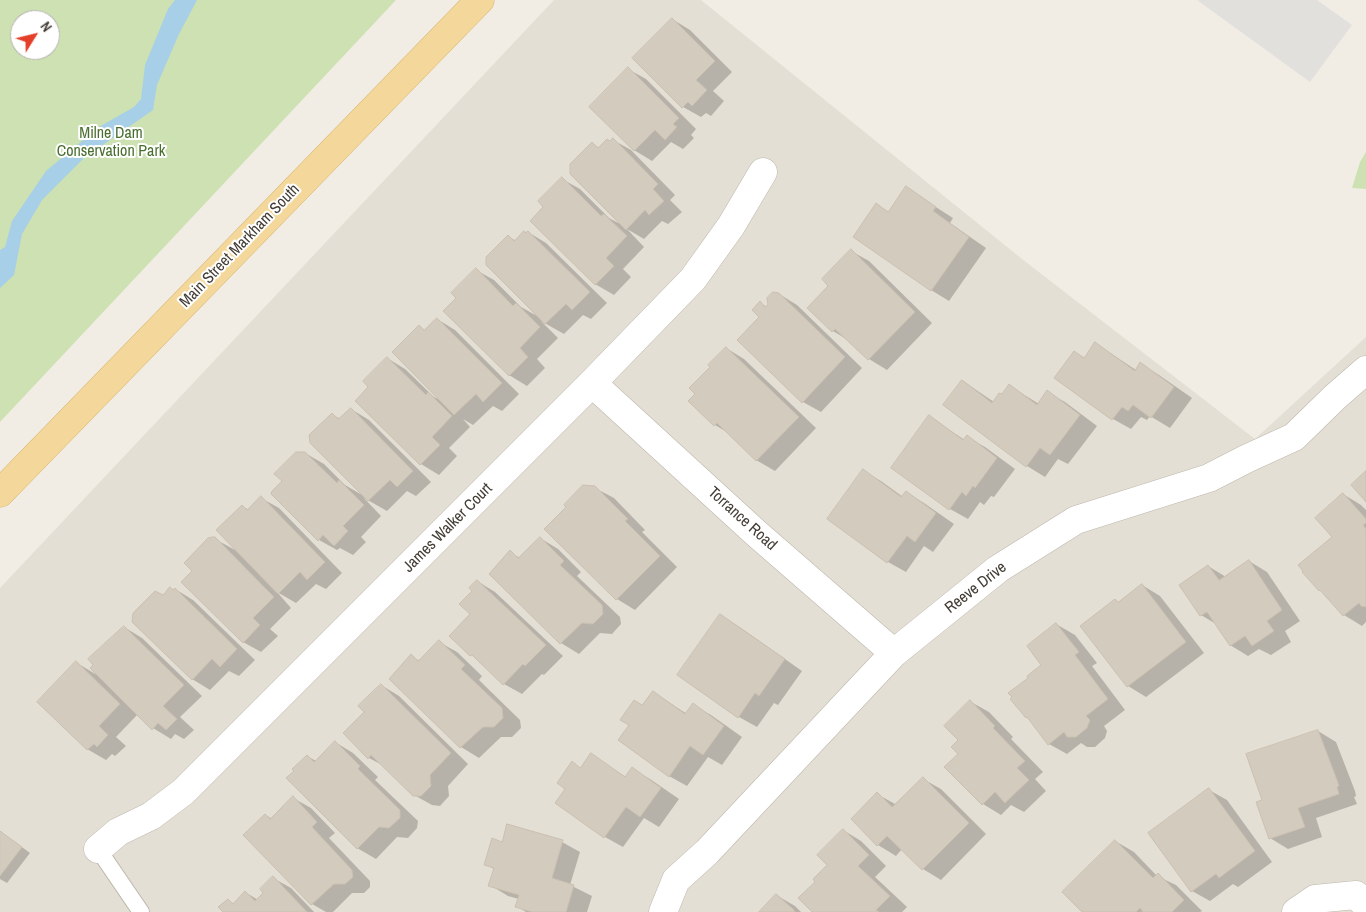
<!DOCTYPE html>
<style>
body{margin:0}
#map{position:relative;width:1366px;height:912px;overflow:hidden;background:#f1ede5;font-family:"Archivo Narrow",sans-serif}
canvas{display:block}
.north{position:absolute;left:10px;top:10px;width:50px;height:50px;box-sizing:border-box;background:#fff;border:1px solid #b4b1ae;border-radius:50%;rotate:54deg;font-size:14px;font-weight:700;line-height:20px;text-align:center;color:#433d35}
.north::after{content:'';display:block;margin:auto;width:18px;height:22px;background:#e44029;clip-path:polygon(50% 0,100% 100%,50% 72%,0 100%)}
</style>
<div id="map">
<canvas width="1366" height="912"></canvas>
<div class="north">N</div>
</div>
<script>
const g = document.querySelector('canvas').getContext('2d');
g.lineJoin = 'round';
function fill(path, color) {
  g.fillStyle = color;
  g.fill(path, 'evenodd');
}
function trace(path, color, width, dash) {
  g.strokeStyle = color;
  g.lineWidth = width;
  g.lineCap = dash ? 'butt' : 'round';
  g.setLineDash(dash || []);
  g.stroke(path);
}
function write(font, color, halo, rows, align = 'center') {
  g.font = font + ' "Archivo Narrow",sans-serif';
  g.lineWidth = 4;
  g.setLineDash([]);
  g.textBaseline = 'middle';
  g.strokeStyle = halo;
  g.fillStyle = color;
  for (const [text, x, y, turn = 0] of rows) {
    g.save();
    g.translate(x, y);
    g.rotate((+turn || 0) * Math.PI / 180);
    g.textAlign = isNaN(turn) ? turn : align;
    if (halo) g.strokeText(text, 0, 0);
    g.fillText(text, 0, 0);
    g.restore();
  }
}
fill(new Path2D(`
 M554,0H701L1022,259L1255,439L1366,337V912H0V588Z`), '#e4dfd4');
fill(new Path2D(`
 M0,0H396L0,422ZM20,20H50V50H20Z
 M1366,152V189L1352,188L1360,162Z`), '#cde1b2');
fill(new Path2D(`
 M1197,0H1317L1352,25L1310,82Z`), '#e2e0dd');
fill(new Path2D(`
 M175,0H197L179,34L157,85L153,110L84,158L42,200L22,234L14,275L0,288V250L5,247L12,221L46,171L99,127L134,107L141,99L145,65L168,9Z`), '#a7cfe8');
fill(new Path2D(`
 M672,19L690,30L732,72L713,91L724,101L711,116L706,113L701,117L683,107Z
 M628,69L646,79L696,129L691,135L694,138L683,149L671,142L652,161L634,150Z
 M613,140L631,150L675,195L670,200L682,212L668,224L662,221L644,239L627,229L644,247L623,269L631,277L614,295L595,284L545,207L562,179L580,189L609,218L622,225L592,144L600,148Z
 M906,188L953,218L950,223L986,248L949,301L931,290L876,205L889,212Z
 M528,232L546,243L607,303L591,319L583,315L564,334L541,321L558,338L537,359L545,368L527,386L509,375L458,298L476,270L494,280L521,307L539,317L508,236L516,241Z
 M851,251L869,261L932,323L887,370L869,359L848,340L833,331L809,308L830,285Z
 M779,294L797,305L862,368L821,412L803,402L739,340L761,317L760,303L767,307Z
 M437,319L455,330L519,394L502,411L493,406L473,425L463,419L470,427L449,448L457,456L439,475L421,464L357,401L370,387L387,358L405,369L434,397L440,400L426,331Z
 M1095,343L1136,370L1141,364L1159,375L1192,398L1170,428L1150,416L1147,420L1141,417L1131,429L1113,419L1056,377L1074,352L1085,358Z
 M726,348L744,359L816,428L775,471L756,460L727,432L715,425L697,393L711,367Z
 M963,381L994,402L1002,396L1010,386L1039,404L1047,392L1065,402L1097,426L1068,464L1058,459L1045,477L1027,466L945,405Z
 M351,409L369,420L431,482L416,496L407,491L387,511L364,498L381,516L361,537L366,542L353,555L340,548L337,550L319,540L284,481L305,453L324,464L345,485L362,495L332,414L340,419Z
 M929,417L965,440L967,437L985,447L1015,469L994,497L991,496L984,505L980,502L968,519L950,509Z
 M863,471L881,481L903,497L906,492L924,503L954,524L933,552L924,546L906,572L888,562Z
 M595,488L614,498L645,530L642,532L677,567L635,610L617,599L546,529L567,507Z
 M1343,494L1361,505L1366,510V622L1362,626L1344,615L1324,593L1319,590Z
 M261,498L279,508L342,573L326,589L316,584L296,603L277,592L291,608L270,629L278,636L261,652L243,642L194,571L215,539L237,551L242,506L249,510Z
 M540,538L558,549L581,572L577,576L620,617L621,624L612,634L600,633L579,654L561,643L491,574L510,552L520,558Z
 M1249,561L1267,572L1300,621L1285,631L1291,642L1271,655L1259,649L1248,656L1230,645L1216,624L1201,615L1208,566L1226,577Z
 M477,581L495,592L563,656L544,675L542,674L522,694L504,684L480,660L471,655V614L474,591Z
 M1142,585L1160,596L1204,653L1146,697L1128,686L1082,626L1119,603Z
 M175,589L193,600L255,660L239,676L229,671L210,690L192,679L163,596Z
 M720,616L738,626L802,671L778,705L774,703L757,727L739,717Z
 M1056,624L1075,635L1097,663L1092,666L1125,710L1104,726L1107,731L1105,738L1095,747H1087L1081,743L1067,754L1049,744L1030,720L1027,717L1030,678L1043,665Z
 M124,627L142,638L202,696L180,717L194,730L184,739L175,734L171,739L153,728L138,714L116,737L126,746L115,756L112,754L106,760L87,749L77,663L97,675Z
 M439,642L457,652L482,676L479,680L520,720L521,728L512,737H501L479,758L461,747L391,679L411,656L420,661Z
 M381,685L399,696L468,764L448,786L449,796L440,806L432,805L414,795L384,766L369,758L345,733L366,712Z
 M653,692L687,714L693,705L711,715L742,737L722,765L708,757L687,786L669,776Z
 M971,702L989,712L1013,737L1011,739L1043,772L1035,779L1046,791L1024,812L1011,805L1001,815L983,804L960,754L959,740Z
 M1318,731L1336,742L1355,791L1356,796L1354,797L1357,804L1316,818L1322,837L1288,849L1270,838L1264,801Z
 M335,742L353,753L378,777L375,780L418,821L417,828L408,838L397,837L376,859L357,848L307,756L316,761Z
 M591,755L626,777L632,769L650,779L679,799L659,827L644,818L623,847L605,837L557,802L566,789L572,763L581,769Z
 M923,779L941,789L986,834L941,880L923,869L902,849L896,856L878,845L852,819L877,794L895,804Z
 M1209,790L1227,800L1272,862L1238,887L1233,884L1210,901L1192,891Z
 M293,798L311,808L335,833L329,838L370,881V887L364,893H352L333,912H326L312,904L245,835L266,815L272,819Z
 M843,830L861,841L886,866L875,877L907,907L902,912H814L817,882L829,865Z
 M0,831L30,853L7,883L0,879Z
 M1115,841L1134,852L1157,876L1176,885L1202,911L1200,912H1084Z
 M562,842L580,852L570,885L592,896L587,912H526L517,906L519,899L508,896L490,885L494,869L485,864L503,843Z
 M273,878L291,888L314,912H225L228,900L234,904L245,892L258,900L265,893Z
 M776,895L795,906L801,912H760Z`), '#0003');
const building = new Path2D(`
 M672,18L715,61L696,80L707,90L692,106L688,102L682,108L632,58Z
 M628,67L679,118L673,124L677,127L665,140L655,130L634,151L589,107Z
 M613,138L658,184L653,189L664,201L649,215L645,210L626,230L570,174V164L592,142L598,148L607,139L610,141Z
 M562,177L601,216L604,214L627,236L606,258L614,266L595,285L530,221L543,207L538,201Z
 M906,186L936,207L933,211L969,237L931,291L853,237L876,203L888,212Z
 M524,231L525,233L528,231L590,292L572,310L566,304L545,324L486,265V257L508,235L514,241Z
 M851,249L915,312L868,360L835,329L832,332L807,308L828,286L822,279Z
 M476,268L513,306L516,303L540,327L520,348L528,357L509,376L443,311L456,298L451,293Z
 M773,292L779,293L845,357L802,403L737,340L759,317L752,310L760,301L765,307L768,305L767,298Z
 M437,318L502,383L483,402L476,394L454,415L392,352L419,325L424,330Z
 M1095,342L1135,371L1140,362L1174,387L1151,418L1133,405L1128,411L1122,407L1112,420L1054,378L1074,351L1084,358Z
 M726,347L799,417L756,461L717,423L714,426L688,401L695,394L689,388L710,367L708,365Z
 M387,357L426,395L428,392L452,416L432,437L440,445L420,465L355,401L368,387L363,381Z
 M962,380L992,403L999,393L1002,394L1009,384L1037,405L1047,390L1080,415L1050,455L1040,448L1026,467L943,405Z
 M351,408L413,471L397,487L390,480L368,501L310,443L309,435L332,413L338,419Z
 M929,415L963,440L967,435L997,458L975,488L973,486L966,496L962,492L949,510L891,468Z
 M296,452H305L337,483L339,480L364,505L343,526L348,531L334,546L323,535L318,541L271,494L272,491L282,481L274,474Z
 M863,469L901,497L906,491L936,513L915,542L907,536L887,563L827,519Z
 M1366,471V502L1351,485Z
 M583,485L595,486L628,519L625,521L660,556L616,600L544,529L566,507L564,505Z
 M1343,493L1366,519V523L1363,525L1366,529V607L1361,606L1359,603L1343,616L1320,590L1319,591L1302,572L1303,571L1298,565L1332,537L1315,518Z
 M261,496L325,562L307,580L300,572L278,594L216,530L242,505L247,510Z
 M215,537L274,597L253,618L260,625L243,643L181,582L192,571L184,563L208,538Z
 M540,537L564,561L560,565L602,605L603,614L593,624L582,623L560,644L489,574L510,550L518,558Z
 M1249,560L1282,610L1267,621L1274,631L1252,646L1245,636L1230,646L1207,612L1200,616L1179,585L1208,565L1219,580Z
 M477,580L546,645L525,666L523,664L503,685L472,655L470,656L449,636L470,614L459,604L472,591L469,588Z
 M1142,584L1186,642L1127,687L1080,626L1115,599L1118,602Z
 M170,587L173,590L175,588L237,649L220,667L212,659L192,680L132,622L133,613L155,591L163,595Z
 M720,614L785,659L759,696L755,693L738,718L677,675Z
 M1056,623L1079,652L1075,655L1108,699L1086,716L1090,720L1087,728L1076,737H1067L1064,732L1048,745L1027,717L1026,718L1010,699L1012,697L1008,693L1028,678L1027,676L1041,665L1027,646Z
 M124,626L184,685L163,706L177,719L166,730L158,723L152,730L90,668L93,665L88,659Z
 M439,640L465,665L461,669L502,708L503,718L494,727H483L460,748L389,679L411,654L418,661Z
 M76,661L120,704L99,726L108,735L97,747L94,744L87,750L37,702Z
 M381,684L451,753L430,775L431,786L421,796H413L371,755L368,759L343,733L364,712L358,706Z
 M653,691L685,714L693,703L724,726L703,755L690,746L669,777L618,740L629,725L620,720L634,700L642,705Z
 M970,700L995,726L993,728L1025,761L1017,768L1029,780L1005,803L995,792L982,805L944,767L958,754L951,747L958,740L944,726Z
 M1318,730L1337,780L1339,786L1337,787L1339,794L1298,808L1305,827L1269,839L1256,802L1262,800L1246,754Z
 M335,741L360,766L358,769L400,810V818L389,828L379,827L357,849L286,778L294,771L292,769L307,755L314,762Z
 M591,753L625,777L632,767L661,788L640,817L626,807L604,838L555,803L565,789L557,783L572,761L580,768Z
 M923,777L969,823L922,870L887,836L877,846L851,819L877,792L892,807Z
 M1209,788L1255,851L1219,878L1216,874L1191,892L1148,833Z
 M293,796L317,822L312,827L352,870L353,877L345,884H334L311,905L243,835L265,814L270,819Z
 M507,824L563,840L552,878L574,885L566,912H532L515,907L519,895L488,886L494,868L484,865L492,838L502,842Z
 M843,829L869,855L858,866L890,896L876,910L879,912H812L798,898L815,882L813,879L827,865L817,855Z
 M0,831L22,847L0,876Z
 M1115,840L1153,878L1158,873L1184,900L1172,912H1143L1140,908L1136,912H1082L1062,892Z
 M273,876L307,912H223L218,907L228,899L233,904L245,891L255,901L263,893L260,889Z
 M776,894L793,909L795,912H759Z`);
fill(building, '#d4cbbf');
trace(building, '#cbc0b0', 1);
const lane = new Path2D(`
 M98,849L141,912`);
const street = new Path2D(`
 M592,383L757,534L894,653
 M98,849L118,832L151,816L183,792L592,383L693,279L731,226L763,172
 M663,912L676,880L707,852L894,653L998,569L1076,520L1209,478L1246,459L1294,437L1335,397L1366,370
 M1296,912L1315,899L1356,895L1366,905`);
const primary = new Path2D(`
 M0,493L480,0`);
trace(lane, '#beb7ac', 18);
trace(street, '#beb7ac', 29);
trace(primary, '#d7b46d', 29);
trace(lane, '#fff', 16);
trace(street, '#fff', 28);
trace(primary, '#f4d89b', 28);
write('16px', '#496e2f', '#fff', [
 ["Milne Dam",111,134],
 ["Conservation Park",111,152]
]);
write('16px', '#433d35', '#fff', [
 ["Main Street Markham South",240,246,-46],
 ["Torrance Road",742,519,42],
 ["James Walker Court",448,528,-45],
 ["Reeve Drive",976,588,-38]
]);
</script>
